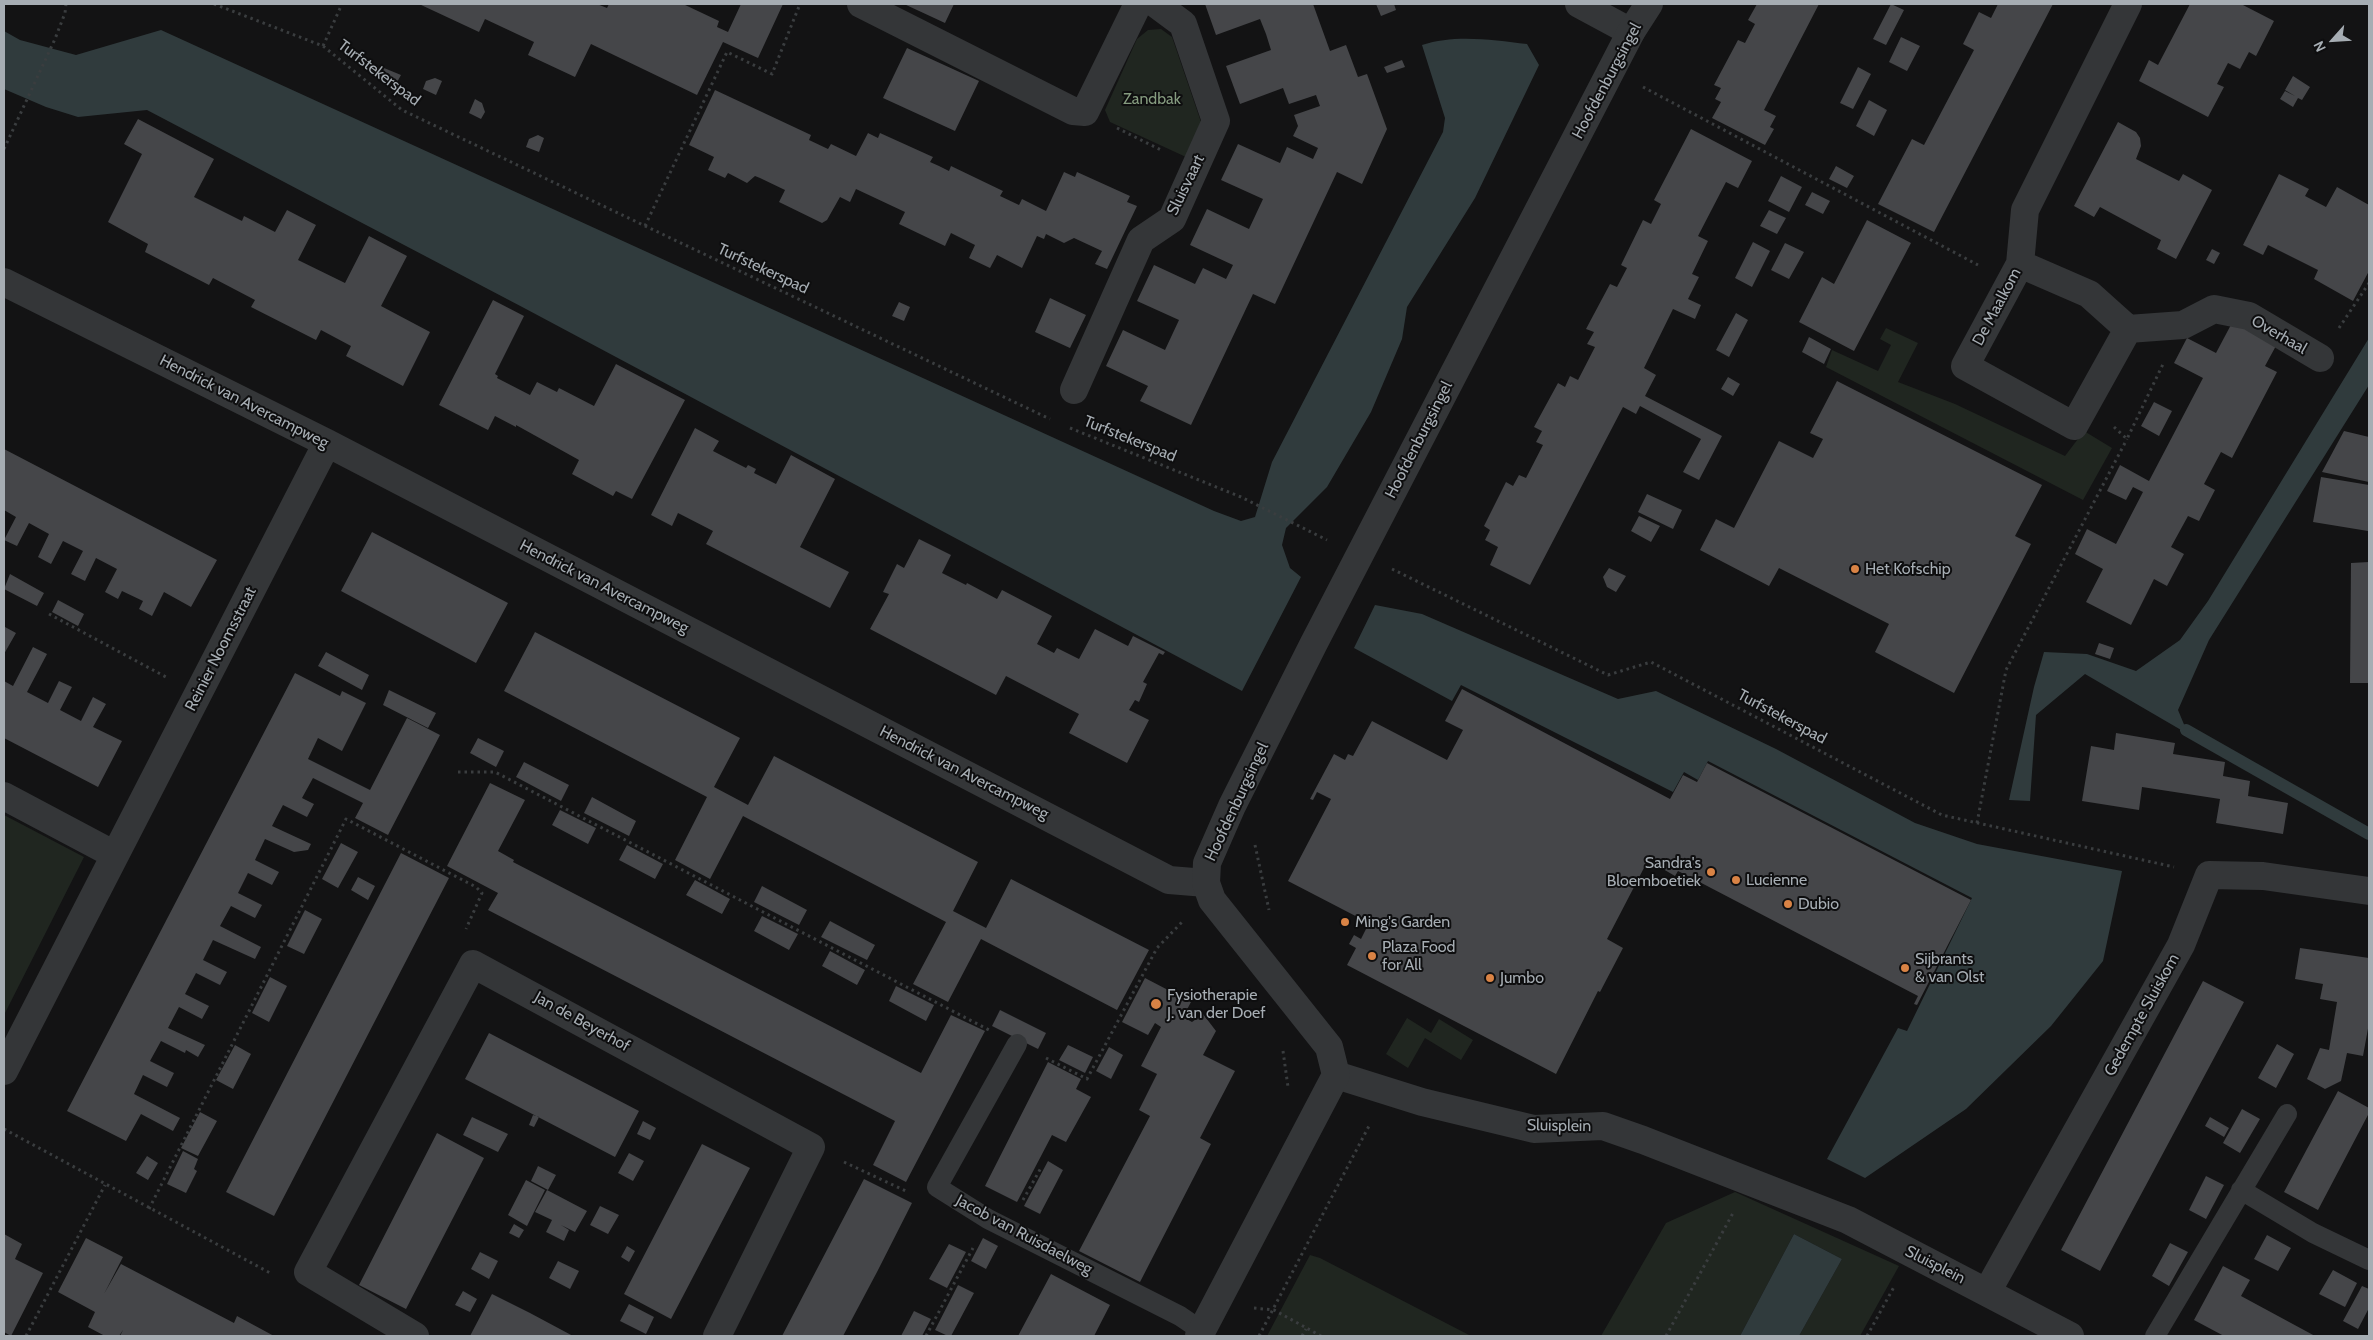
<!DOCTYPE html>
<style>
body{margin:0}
#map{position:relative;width:2373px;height:1340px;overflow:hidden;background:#131314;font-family:Cabin,sans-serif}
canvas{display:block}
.frame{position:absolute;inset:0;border:5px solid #a6adb3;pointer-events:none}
.north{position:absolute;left:2308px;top:15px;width:50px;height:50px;-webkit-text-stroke:4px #0e0e0f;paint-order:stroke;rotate:244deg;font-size:14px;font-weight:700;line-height:20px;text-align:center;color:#a6adb3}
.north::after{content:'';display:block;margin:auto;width:18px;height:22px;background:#a6adb3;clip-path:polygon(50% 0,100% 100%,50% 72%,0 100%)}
</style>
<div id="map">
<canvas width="2373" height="1340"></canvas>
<div class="frame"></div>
<div class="north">N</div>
</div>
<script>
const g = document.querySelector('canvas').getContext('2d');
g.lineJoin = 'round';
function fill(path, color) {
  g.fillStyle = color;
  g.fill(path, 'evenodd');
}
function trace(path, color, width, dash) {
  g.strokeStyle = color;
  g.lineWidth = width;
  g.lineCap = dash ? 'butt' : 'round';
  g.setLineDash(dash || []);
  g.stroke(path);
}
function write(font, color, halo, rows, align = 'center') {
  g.font = font + ' Cabin,sans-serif';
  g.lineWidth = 4;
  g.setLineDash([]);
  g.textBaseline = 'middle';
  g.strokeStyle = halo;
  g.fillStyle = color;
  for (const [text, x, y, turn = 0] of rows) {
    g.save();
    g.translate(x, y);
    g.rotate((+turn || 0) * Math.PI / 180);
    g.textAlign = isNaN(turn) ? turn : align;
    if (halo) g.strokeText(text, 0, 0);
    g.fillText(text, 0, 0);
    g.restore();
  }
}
fill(new Path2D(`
 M1161,29L1172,37L1201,122L1186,157L1110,122L1105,110L1137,39L1148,30Z
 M1886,328L1918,343L1898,382L1955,404L2065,456L2084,431L2112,448L2083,500L1826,367L1832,350L1878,371L1891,345L1880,339Z
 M4,815L84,857L4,1015Z
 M1407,1018L1431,1033L1439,1019L1473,1040L1461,1060L1425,1038L1408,1068L1386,1054Z
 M1735,1192L1899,1266L1860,1336H1799L1842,1259L1794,1234L1740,1336H1601L1666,1223Z
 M1310,1255L1320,1258L1471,1336H1267Z`), '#202620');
fill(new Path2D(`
 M161,30L1214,511L1241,521L1255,517L1272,462L1443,132L1445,118L1422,45C1455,34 1493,40 1527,44L1539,65L1475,198L1407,307L1402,339L1371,412L1327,487L1286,528L1282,545L1290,568L1301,577L1242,691L526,309L147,110L78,117L46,107L4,89V31L20,40L76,55Z
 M2369,338V385L2209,640L2178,710L2188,734L2085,674L2036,715L2030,801L2009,800L2034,687L2044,652L2087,654L2136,671L2180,640L2208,601Z
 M1375,605L1422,614L1618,699L1656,691L1776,749L1915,823L1977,844L2122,871L2103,961L2051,1026L1966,1109L1865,1178L1827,1159L1898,1028L1907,1031L1972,898L1708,761L1698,780L1684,772L1673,792L1461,685L1452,701L1354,648Z
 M1794,1234L1842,1259L1799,1336H1740Z`), '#303b3d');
trace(new Path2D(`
 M2186,730L2369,834`), '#303b3d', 12);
fill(new Path2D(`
 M419,4H597L607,8L609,4H683L719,21L717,27L728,32L741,4H783L758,58L723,42L697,95L591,44L575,77L528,55L534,42L485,19L479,32Z
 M904,4H954L945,23Z
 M1205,4H1313L1330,51L1346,45L1358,77L1367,74L1387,129L1362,184L1337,172L1275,304L1253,294L1191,425L1140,401L1148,386L1106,366L1123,330L1165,350L1179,320L1137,301L1154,265L1195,284L1203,268L1226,279L1233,265L1190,245L1207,209L1249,229L1263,199L1221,180L1238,144L1280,163L1287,147L1313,159L1318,148L1293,136L1298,126L1294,115L1320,106L1316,95L1289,104L1283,88L1240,104L1226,66L1271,50L1266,34L1260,19L1216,35Z
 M1376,4H1394L1396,10L1381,16Z
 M1757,4H1819L1764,110L1776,116L1770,127L1774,129L1765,145L1712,118L1721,102L1715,99L1721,88L1714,85L1738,40L1745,43L1755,24L1748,20Z
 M1891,4L1904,10L1886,45L1873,39Z
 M1998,4H2053L1934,232L1878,204L1912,139L1924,145L1974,50L1963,44L1979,12L1991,18Z
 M2190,4H2241L2274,21L2256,56L2249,52L2240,69L2228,63L2217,84L2224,87L2208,117L2139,81L2149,60L2158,65Z
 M1901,37L1920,46L1907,71L1889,62Z
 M907,48L979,81L955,131L883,98Z
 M1402,60L1405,67L1387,73L1384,67Z
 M1858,67L1871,74L1853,109L1840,103Z
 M384,68L401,75L396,84L381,76Z
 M2293,76L2310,87L2302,100L2298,98L2293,107L2280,99L2285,91L2295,96L2285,90Z
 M435,78L442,81L436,95L423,89L426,81Z
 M715,90L811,135L809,140L828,149L831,144L856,156L868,133L878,138L880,133L933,157L930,162L939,166L949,171L951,166L1003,191L1000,196L1019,205L1022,199L1046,211L1064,172L1075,177L1077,172L1130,196L1127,202L1137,206L1107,269L1095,264L1102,251L1074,238L1064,243L1046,234L1044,239L1037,236L1022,268L997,255L990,268L969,258L975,245L951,233L945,246L899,224L905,212L856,189L850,202L840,197L827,220L822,223L779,202L785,190L760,178L755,176L747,183L728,173L725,178L708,170L714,157L689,145Z
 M475,99L482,103L485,112L481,119L469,113Z
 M1869,100L1887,110L1874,136L1856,126Z
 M138,119L214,159L194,197L242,221L244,216L275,232L287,210L316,225L298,260L345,283L369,236L407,256L381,306L430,332L403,386L346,356L351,346L321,330L316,340L251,307L255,300L213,278L209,285L145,252L148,244L108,222L142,154L124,144Z
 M2118,122L2136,132L2140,138L2141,146L2136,159L2179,181L2183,174L2212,190L2176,259L2157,249L2161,240L2100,207L2094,217L2074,206Z
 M1691,129L1752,161L1738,188L1726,182L1698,236L1708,241L1692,274L1699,277L1688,299L1701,305L1695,319L1673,309L1644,368L1656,375L1645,396L1722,436L1699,480L1683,472L1701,439L1640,406L1636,414L1623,407L1530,585L1490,565L1498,547L1485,540L1490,530L1484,526L1506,482L1513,486L1519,475L1526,478L1543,445L1536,442L1542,431L1534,427L1558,383L1565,387L1570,376L1578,380L1595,347L1587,344L1594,332L1586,329L1610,284L1617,287L1627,268L1621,265L1643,220L1651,224L1661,204L1654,200Z
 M538,135L544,138L539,152L526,147L529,139Z
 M1836,166L1854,176L1847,188L1829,179Z
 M2279,174L2309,189L2305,196L2326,207L2337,187L2369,205V271L2353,301L2314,279L2318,270L2268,245L2263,255L2243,245Z
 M1781,176L1802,187L1789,212L1768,201Z
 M1812,192L1830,201L1823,214L1805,205Z
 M1769,210L1786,218L1777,234L1760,226Z
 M1867,220L1911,243L1854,351L1799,322L1822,277L1834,284Z
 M1753,242L1770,251L1752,287L1735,278Z
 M1785,243L1804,252L1789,279L1771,270Z
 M2212,249L2220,253L2214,264L2206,260Z
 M1050,298L1086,315L1070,348L1035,332Z
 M493,300L524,316L495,374L498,376L497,378L530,395L537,382L557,392L559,388L594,406L616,364L685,400L632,499L616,491L613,496L572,474L579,460L516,425V427L495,416L488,430L439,405Z
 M899,302L910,307L904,321L892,316Z
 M1736,313L1748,320L1729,357L1716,350Z
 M2233,321L2277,344L2265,366L2277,372L2232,458L2221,452L2204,484L2215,490L2199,521L2188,516L2171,547L2184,554L2167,586L2154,579L2131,625L2086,602L2103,569L2075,554L2087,529L2116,544L2143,492L2133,487L2126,500L2107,491L2120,465L2149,481L2203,378L2174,363L2187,338L2216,353Z
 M1809,337L1831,349L1824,364L1802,352Z
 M1728,377L1740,384L1733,396L1721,389Z
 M1837,381L2042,485L2015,536L2031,544L1954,693L1875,652L1889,624L1779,568L1769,586L1700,550L1716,519L1734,528L1779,441L1813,458L1823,439L1810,433Z
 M2154,402L2172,411L2159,436L2141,426Z
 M695,428L719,441L713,451L746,468L748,465L756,469L754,473L776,484L791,455L835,479L800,547L849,572L830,608L706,544L713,531L678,513L672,526L651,515Z
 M2344,431L2369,437V482L2322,472Z
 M4,449L217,560L191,607L164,592L152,616L139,609L143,601L122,591L118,599L105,592L117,569L96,558L85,581L71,574L83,551L63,541L51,564L38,557L49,534L29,523L17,546L4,540L16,517L4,510Z
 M2321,477L2369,485L2368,531L2313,522Z
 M1647,494L1682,510L1673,529L1638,512Z
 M1639,516L1660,526L1651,542L1631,531Z
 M372,532L508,603L476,663L341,591Z
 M919,539L951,555L942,573L966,585L967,583L997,599L1002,590L1052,616L1037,644L1054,653L1057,648L1079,659L1095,629L1128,646L1133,636L1165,652L1163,655L1159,653L1143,682L1147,684L1139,702L1135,700L1129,710L1149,720L1127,763L1069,733L1079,714L1006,676L996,695L870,629L889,594L883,592L897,564L904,568Z
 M2369,562V683H2350L2351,563Z
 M1609,568L1626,576L1616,592L1607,587L1603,577Z
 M10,574L44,593L37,606L4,589Z
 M58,600L84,614L78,626L52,612Z
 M5,627L16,633L4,654V629Z
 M535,632L740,738L714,787L748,805L774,756L978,862L953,911L986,928L1011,879L1149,950L1117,1010L981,939L948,1002L913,984L946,922L743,816L710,879L675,860L707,797L504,691Z
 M2099,643L2114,648L2110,659L2095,654Z
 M33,647L47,654L27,692L48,703L59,681L72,687L60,710L81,721L93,697L106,704L93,727L122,741L98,787L4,738V681L13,686Z
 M326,652L369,675L362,690L318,666Z
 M295,673L340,696L342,691L366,703L342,751L318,738L308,759L370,790L407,718L440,735L388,835L355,818L363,803L313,778L302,798L314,804L307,817L283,805L272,826L311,844L308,850L294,852L265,839L255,860L279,872L272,885L248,873L238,893L262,905L255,918L231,906L220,926L261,947L255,959L213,940L203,960L227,972L220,985L196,973L185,994L209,1006L202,1019L179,1007L168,1028L205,1045L198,1057L186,1050L185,1053L161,1041L150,1061L174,1073L167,1087L143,1075L134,1094L180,1118L173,1131L141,1114L126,1141L67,1111Z
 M1462,689L1670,799L1683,775L1697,782L1707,763L1971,900L1917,1005L1914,1004L1918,996L1688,876L1678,871L1675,876L1663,869L1665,864L1658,860L1654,868L1646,864L1607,939L1623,948L1600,992L1598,991L1556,1074L1347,965L1356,948L1349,944L1354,935L1361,939L1369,923L1288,881L1331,799L1317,792L1313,800L1310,799L1334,754L1345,760L1348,754L1353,756L1372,721L1447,760L1463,730L1445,721Z
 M389,690L436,713L428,728L383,705Z
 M2116,733L2175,743L2173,754L2225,762L2223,776L2250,781L2248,796L2288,803L2283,834L2216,823L2220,799L2142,787L2139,810L2082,801L2091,746L2114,750Z
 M478,738L504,751L496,767L470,753Z
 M524,762L569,785L561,801L516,777Z
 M490,783L525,800L498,851L514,860L513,862L921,1073L951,1015L985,1031L906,1182L873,1165L895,1121L488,910L498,893L447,866Z
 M592,797L636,821L629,836L584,813Z
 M560,810L596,828L588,844L552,825Z
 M341,843L358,852L338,888L322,879Z
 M627,845L663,864L655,879L619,860Z
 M401,853L449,878L274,1216L226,1192Z
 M358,877L375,886L368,900L351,890Z
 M695,880L730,899L722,914L686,895Z
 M762,886L807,910L799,925L754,902Z
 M305,910L322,919L304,954L287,946Z
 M762,916L798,934L789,950L754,931Z
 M830,921L875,945L867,960L821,937Z
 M2300,948L2369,958V1023L2363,1056L2347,1053L2341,1081L2325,1089L2307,1079L2320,1048L2329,1050L2337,1002L2320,999L2323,984L2295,979Z
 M830,951L865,970L857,985L822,966Z
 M270,977L287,986L269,1022L252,1013Z
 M1145,978L1191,1002L1183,1017L1192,1022L1203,1014L1216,1031L1203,1055L1235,1071L1200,1138L1211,1144L1140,1282L1079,1251L1150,1116L1139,1110L1157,1074L1141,1066L1161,1027L1155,1023L1148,1035L1122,1022Z
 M2203,981L2244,1002L2100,1271L2061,1250Z
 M896,986L934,1005L926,1021L889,1001Z
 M1000,1010L1046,1033L1038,1049L992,1026Z
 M489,1033L639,1111L615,1157L465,1079Z
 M2277,1044L2294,1054L2276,1088L2258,1078Z
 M235,1045L251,1054L233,1089L216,1080Z
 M1068,1045L1093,1057L1085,1073L1059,1060Z
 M1109,1047L1123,1055L1111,1079L1096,1071Z
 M1048,1062L1081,1079L1076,1089L1091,1097L1066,1142L1052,1135L1017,1202L985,1186Z
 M2338,1091L2369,1108V1113L2318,1210L2284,1192Z
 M2242,1109L2260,1119L2240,1153L2223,1143Z
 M200,1112L217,1121L198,1156L181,1148Z
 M533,1115L539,1117L534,1127L529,1125Z
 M472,1117L508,1134L498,1152L463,1135Z
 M2210,1117L2229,1128L2224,1137L2205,1126Z
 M643,1121L656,1128L650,1140L637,1134Z
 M437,1133L484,1158L406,1309L359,1285Z
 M702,1144L750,1168L671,1319L624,1294Z
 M183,1151L198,1159L194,1169L197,1171L186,1193L167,1184Z
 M629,1153L644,1161L633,1181L618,1173Z
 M147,1156L158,1163L148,1180L136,1173Z
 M1048,1161L1063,1170L1040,1214L1024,1206Z
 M538,1166L556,1175L548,1190L531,1181Z
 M2206,1176L2224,1185L2206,1219L2189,1210Z
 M864,1179L912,1203L877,1272L843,1336H782Z
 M526,1180L545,1190L527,1226L508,1215Z
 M547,1190L587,1211L575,1232L561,1225L569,1230L564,1241L546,1232L552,1220L535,1212Z
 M600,1206L619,1215L608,1234L590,1225Z
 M514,1224L524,1230L519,1238L509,1233Z
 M4,1234L22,1244L15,1259L43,1273L11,1336L4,1332Z
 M2267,1235L2291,1248L2278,1271L2254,1259Z
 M86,1238L123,1257L104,1294L121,1264L234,1323L237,1316L274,1336H120L123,1330L119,1336H105L88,1327L95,1312L58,1292Z
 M983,1238L998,1246L986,1269L971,1261Z
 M2170,1243L2188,1252L2169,1286L2152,1276Z
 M949,1244L966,1252L947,1288L929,1279Z
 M627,1246L635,1251L629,1262L621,1257Z
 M480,1252L498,1261L489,1279L471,1269Z
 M558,1261L579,1271L570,1289L549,1278Z
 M2223,1266L2250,1280L2241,1296L2315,1336H2224L2194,1320Z
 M2333,1270L2357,1283L2345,1307L2319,1294Z
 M1051,1274L1110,1305L1094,1336H1018Z
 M958,1285L974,1293L951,1336H948L935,1330Z
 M2362,1286L2369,1289V1308L2358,1329L2343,1321Z
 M463,1291L477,1299L470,1312L455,1305Z
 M492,1294L530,1313L573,1336H470Z
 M629,1304L654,1317L646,1334L620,1321Z
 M914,1311L931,1319L922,1336H901Z`), '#454649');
trace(new Path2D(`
 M214,4L323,46L402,110L1050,419
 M323,46L342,4
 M1643,87L1978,265
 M1117,128L1163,151
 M4,149L55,39L65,13L66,4
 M645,226L727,52L772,74L800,4
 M2339,328L2369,283
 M2114,427L2127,439L2164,362
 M1070,428L1241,497L1327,540
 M1392,569L1608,675L1651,662L1942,815L2174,867
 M49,614L166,677
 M458,772H495L989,1030
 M1977,823L2006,670L2127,439
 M1255,845L1269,910
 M1283,1051L1288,1087
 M1046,1058L1087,1079L1157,948L1183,921
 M4,1129L272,1274
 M844,1162L906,1191
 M1023,1200L1042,1166
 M149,1209L346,819L476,887L482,893L466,929
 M1254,1308L1274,1310L1321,1336
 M26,1336L105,1185
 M926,1336L973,1248
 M1259,1336L1370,1124
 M1302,1336L1306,1329
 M1666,1336L1733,1213
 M1867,1336L1895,1285`), '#3a3d3f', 3, [2.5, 4]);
trace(new Path2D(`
 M1017,1044L937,1187L988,1219L1180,1316L1202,1331
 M2241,1190L2313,1233L2369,1260
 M2155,1336L2287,1114`), '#343638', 20);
trace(new Path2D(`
 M861,4L1073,111L1085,112L1138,4
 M1579,4L1631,32
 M2020,264L2089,294L2128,329L2183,325L2214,309L2249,316L2320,358
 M4,282L327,443L1169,880L1206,883
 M2128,329L2074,426L1965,366L2020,264L2025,210L2128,4
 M1074,390L1141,240L1172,219L1216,121L1183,24L1156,4
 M4,796L115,855
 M4,1071L327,443
 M1336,1075L1422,1102L1534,1129L1603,1126L1643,1140L1848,1220L2070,1336
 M1987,1292L2181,945L2209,875L2263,876L2369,891
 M415,1336L308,1272L473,964L811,1147L717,1336`), '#343638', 28);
trace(new Path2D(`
 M1199,1336L1336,1075L1329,1047L1212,900L1206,883L1207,863L1232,806L1314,643L1631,32L1649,4`), '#343638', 28);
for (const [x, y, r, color] of [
 [1855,569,5,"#d98345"],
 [1711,872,5,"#d98345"],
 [1736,880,5,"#d98345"],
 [1788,904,5,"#d98345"],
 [1345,922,5,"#d98345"],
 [1372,956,5,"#d98345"],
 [1905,968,5,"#d98345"],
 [1490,978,5,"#d98345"],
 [1156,1004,6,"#d98345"]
]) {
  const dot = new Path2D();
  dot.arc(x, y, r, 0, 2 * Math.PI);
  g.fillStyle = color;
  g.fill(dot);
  trace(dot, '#0e0e0f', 2);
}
write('16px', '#a6adb3', '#0e0e0f', [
 ["Turfstekerspad",379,73,37],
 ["Hoofdenburgsingel",1607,81,-62],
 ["Sluisvaart",1186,185,-64],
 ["Turfstekerspad",763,269,25],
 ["De Maalkom",1997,307,-62],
 ["Overhaal",2279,335,30],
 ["Hendrick van Avercampweg",244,402,27],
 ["Turfstekerspad",1130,439,22],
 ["Hoofdenburgsingel",1419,440,-63],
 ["Hendrick van Avercampweg",604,587,27],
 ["Reinier Noomsstraat",221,649,-63],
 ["Turfstekerspad",1782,717,28],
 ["Hendrick van Avercampweg",964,773,27],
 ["Hoofdenburgsingel",1237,802,-65],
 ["Gedempte Sluiskom",2142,1015,-61],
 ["Jan de Beyerhof",582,1022,29],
 ["Sluisplein",1559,1126,1],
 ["Jacob van Ruisdaelweg",1024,1235,28],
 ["Sluisplein",1935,1265,27]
]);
write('16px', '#859b7f', '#0e0e0f', [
 ["Zandbak",1152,99]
]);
write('16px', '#a6adb3', '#0e0e0f', [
 ["Het Kofschip",1865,569],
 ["Sandra's",1701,863,"right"],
 ["Bloemboetiek",1701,881,"right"],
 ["Lucienne",1746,880],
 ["Dubio",1798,904],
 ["Ming's Garden",1355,922],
 ["Plaza Food",1382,947],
 ["for All",1382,965],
 ["Sijbrants",1915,959],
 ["& van Olst",1915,977],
 ["Jumbo",1500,978],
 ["Fysiotherapie",1167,995],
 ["J. van der Doef",1167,1013]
], 'left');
</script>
